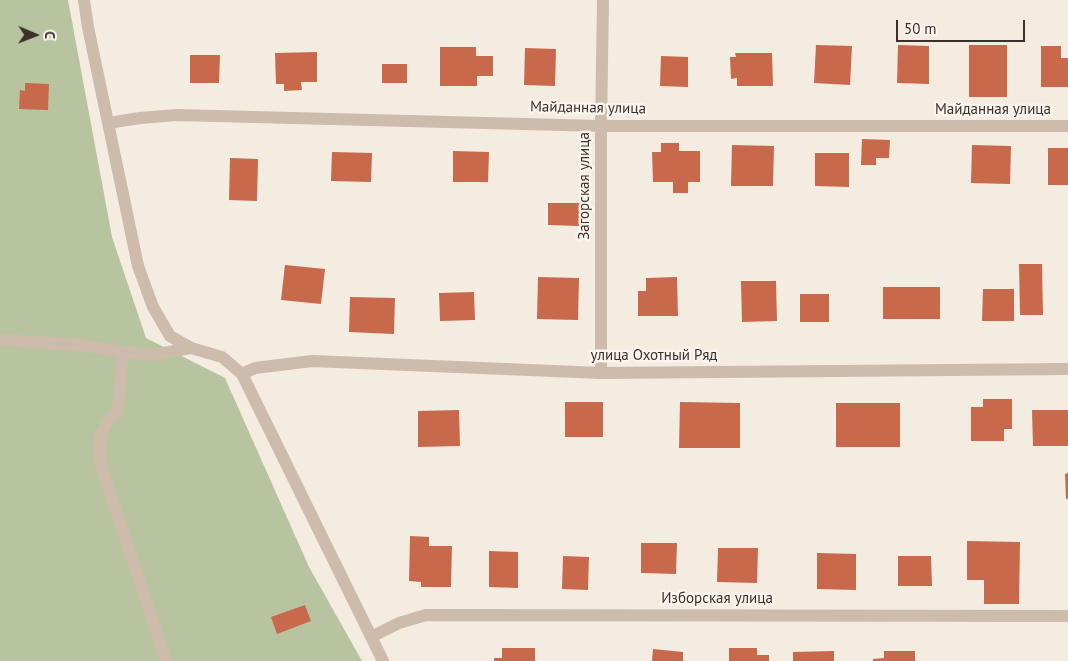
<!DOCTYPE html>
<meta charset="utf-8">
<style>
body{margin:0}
#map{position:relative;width:1068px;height:661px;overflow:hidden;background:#f4ebe1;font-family:"PT Sans",sans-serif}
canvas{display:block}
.north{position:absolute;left:10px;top:10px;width:50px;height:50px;-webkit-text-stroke:4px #fbf5ee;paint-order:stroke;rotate:91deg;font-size:14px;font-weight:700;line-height:20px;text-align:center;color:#3b302b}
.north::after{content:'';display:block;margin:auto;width:18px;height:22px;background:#3b302b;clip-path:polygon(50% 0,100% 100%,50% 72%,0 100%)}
.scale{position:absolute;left:896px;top:20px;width:129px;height:22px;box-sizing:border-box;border:2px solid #3b302b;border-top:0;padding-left:6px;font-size:15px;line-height:18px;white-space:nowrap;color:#3b302b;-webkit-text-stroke:4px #fbf5ee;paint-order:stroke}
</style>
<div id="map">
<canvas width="1068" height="661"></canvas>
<div class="north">С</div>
<div class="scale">50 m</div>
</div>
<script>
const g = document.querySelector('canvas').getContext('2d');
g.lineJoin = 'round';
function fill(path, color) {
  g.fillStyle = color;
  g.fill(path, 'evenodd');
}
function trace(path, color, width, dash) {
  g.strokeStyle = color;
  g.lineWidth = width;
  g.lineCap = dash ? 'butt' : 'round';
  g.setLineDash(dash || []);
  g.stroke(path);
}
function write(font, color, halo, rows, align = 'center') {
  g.font = font + ' "PT Sans",sans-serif';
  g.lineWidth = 5;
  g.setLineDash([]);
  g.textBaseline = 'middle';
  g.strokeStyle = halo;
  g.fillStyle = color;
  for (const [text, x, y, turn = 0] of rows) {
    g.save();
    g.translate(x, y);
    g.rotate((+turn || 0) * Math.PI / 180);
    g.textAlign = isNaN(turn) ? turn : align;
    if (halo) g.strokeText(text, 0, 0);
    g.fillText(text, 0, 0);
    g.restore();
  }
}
fill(new Path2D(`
 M0,0H68L112,237L146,338L225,378L309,567L362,661H0Z`), '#b8c4a0');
fill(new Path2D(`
 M816,45L852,46L850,85L814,83Z
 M898,45L929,46V84L897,83Z
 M969,45H1007V97H969Z
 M1041,46H1061V58H1068V87H1041Z
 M440,47H476V56H493V76H477V86H440Z
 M525,48L556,49L555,86L524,85Z
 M317,52V82H301L302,90L284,91V84H276L275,53Z
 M735,53H772L773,86H737V78L731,79L730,57H736Z
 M190,55H220L219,83H190Z
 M661,56L688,57V87L660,86Z
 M382,64H407V83H382Z
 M25,83L49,84L48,110L19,109L20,90L25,91Z
 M862,139L890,140L889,158H876V165H861Z
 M661,143H679V151H700V182H688V193H673V182H653L652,152H661Z
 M732,145L774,146L773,186H731Z
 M972,145L1011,146L1010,184L971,183Z
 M1048,148H1068V185H1048Z
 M453,151L489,152L488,182H453Z
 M332,152L372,153L371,182L331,181Z
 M815,153H849V187L815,186Z
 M230,158L258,159L257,201L229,200Z
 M548,203H580L579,226L548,225Z
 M1019,264H1042L1043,315H1020Z
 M285,265L325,269L321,304L281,300Z
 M538,277L579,278L578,320L537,319Z
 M677,277L678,316H638V291H646V278Z
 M741,281H776L777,321L742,322Z
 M883,287H940V319H883Z
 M983,289H1014V321H982Z
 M474,292L475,320L440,321L439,293Z
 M800,294H829V322H800Z
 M350,297L395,298L394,334L349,332Z
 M983,399H1012V429H1004V441H971V407H983Z
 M565,402H603V437H565Z
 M680,402L740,403V448H679Z
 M836,403H900V447H836Z
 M459,410L460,446L418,447V411Z
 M1032,410H1068V446H1033Z
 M1068,473V499H1066L1065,474Z
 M410,536L429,537V546H452L451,587H421V582L409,581Z
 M967,541L1020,542L1019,604H984V580H967Z
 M641,543H677L676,574L641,573Z
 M718,548H758L757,583L717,582Z
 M489,551L518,552V588L489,587Z
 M817,553L856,554V590L817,589Z
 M563,556L589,557L588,590L562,589Z
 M898,556H931L932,586H898Z
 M305,605L311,621L277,634L271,617Z
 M502,648H535V661H494V658H502Z
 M729,648H757V655H769V661H729Z
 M653,649L683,652V661H652Z
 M834,651V661H793V652Z
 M884,651H915V661H873V659L884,658Z`), '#c8694b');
trace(new Path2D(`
 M84,0L88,27L138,266L153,307L170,336L191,348L222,357L242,374L383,661
 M108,123L140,118L177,115L601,126H1068
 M0,341L4,340L79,345L123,352L152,355L191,348
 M123,352L118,411C98,430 99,439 101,466L166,661
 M601,373V126L603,0
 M242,374L255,368L312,361L601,373L1068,369
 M371,637L399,623L426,615L1068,616`), '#cdbbac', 12);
write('15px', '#3b302b', '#fbf5ee', [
 ["Майданная улица",588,108,1],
 ["Майданная улица",993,110],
 ["Загорская улица",585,186,-90],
 ["улица Охотный Ряд",654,356],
 ["Изборская улица",717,599]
]);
</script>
